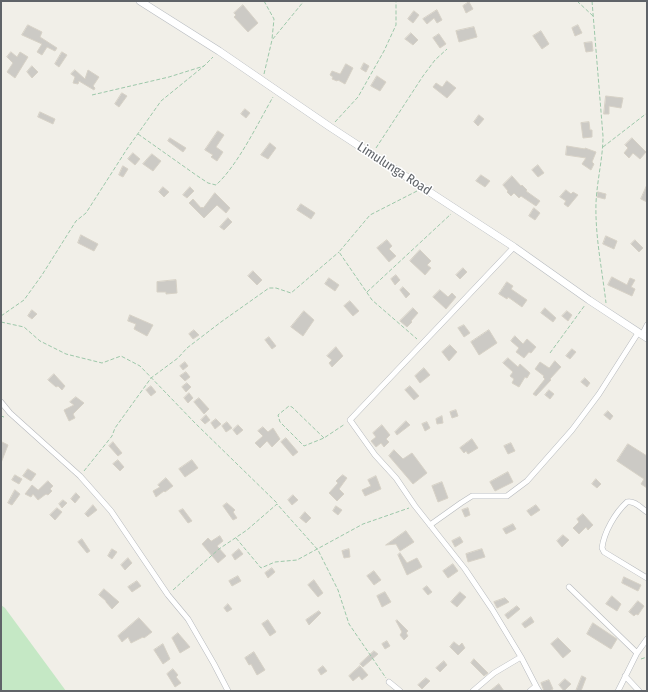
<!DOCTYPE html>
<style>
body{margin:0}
#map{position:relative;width:648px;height:692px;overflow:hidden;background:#f1efe8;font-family:"Fira Sans Condensed",sans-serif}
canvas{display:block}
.frame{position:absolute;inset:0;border:2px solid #5f6368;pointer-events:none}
</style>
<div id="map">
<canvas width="648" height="692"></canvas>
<div class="frame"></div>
</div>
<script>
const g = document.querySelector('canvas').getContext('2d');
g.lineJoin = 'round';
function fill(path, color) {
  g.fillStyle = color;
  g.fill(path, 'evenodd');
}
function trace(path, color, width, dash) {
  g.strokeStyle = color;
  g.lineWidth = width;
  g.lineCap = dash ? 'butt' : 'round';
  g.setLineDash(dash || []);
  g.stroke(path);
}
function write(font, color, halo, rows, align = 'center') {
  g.font = font + ' "Fira Sans Condensed",sans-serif';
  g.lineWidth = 3;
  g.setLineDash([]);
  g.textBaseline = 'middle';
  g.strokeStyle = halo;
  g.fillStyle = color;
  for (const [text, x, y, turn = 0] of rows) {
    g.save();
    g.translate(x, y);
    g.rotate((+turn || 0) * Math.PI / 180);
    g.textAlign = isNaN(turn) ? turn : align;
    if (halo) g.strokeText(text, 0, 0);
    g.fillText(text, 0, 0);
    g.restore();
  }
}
fill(new Path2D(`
 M1,605L5,608L66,691H1Z`), '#c5e8c5');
const building = new Path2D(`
 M469,2L473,9L466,13L463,6Z
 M243,5L258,23L248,32L234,17L236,15L234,13Z
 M437,10L442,20L437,23L434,18L427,24L423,19Z
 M414,11L419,15L413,23L408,19Z
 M28,25L42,32L40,37L57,48L55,51L47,47L42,55L37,52L42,44L22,35Z
 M578,25L582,33L575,36L572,28Z
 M474,27L477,37L459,42L456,31Z
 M541,31L549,44L542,49L533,36Z
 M411,33L418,40L413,45L405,39Z
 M439,34L446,44L440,48L433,38Z
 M592,42L593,51L586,52L584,43Z
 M11,52L17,57L20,52L28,57L15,78L7,72L13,63L7,57Z
 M62,52L67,55L59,67L55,64Z
 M364,63L369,66L366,72L361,69Z
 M346,64L353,68L345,84L338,80L337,81L332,79L333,77L330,75L332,71L340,74Z
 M32,66L38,72L32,78L27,72Z
 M75,70L85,79L88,70L99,77L93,86L95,88L94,90L79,81L78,84L73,83L75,77L71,74Z
 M377,76L386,82L380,91L371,86Z
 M447,81L456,88L447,98L433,87L436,83L442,87Z
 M122,93L127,96L119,107L115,104Z
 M606,96L623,98L621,108L609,106V114H604Z
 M245,109L250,113L246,118L241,114Z
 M40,112L55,119L53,124L38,117Z
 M479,115L484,119L478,126L474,122Z
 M589,122L590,130H592V137L583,138L581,123Z
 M218,131L224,135L216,147L223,152L217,161L211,157L213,155L205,150Z
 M170,138L186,148L183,152L168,141Z
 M632,138L646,152L640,159L633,153L629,158L624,153L628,148L625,145Z
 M270,143L276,148L268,159L261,155Z
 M567,146L585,149V148L596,152L592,162L594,164L591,170L582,164L586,158L566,155Z
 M133,153L140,159L135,165L128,159Z
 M152,154L161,161L153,171L143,164Z
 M538,165L544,173L538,177L532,170Z
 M123,166L128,169L123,177L119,175Z
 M481,175L490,181L485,187L476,181Z
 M512,176L521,186L522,185L527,190L526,191L540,201L536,206L521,196L519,198L514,193L511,196L507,192L508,191L503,185Z
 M647,185V202L641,199Z
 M163,187L169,192L164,197L159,192Z
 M190,187L194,191L187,198L183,195Z
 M566,190L571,194L573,192L578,195L568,207L564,204L566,201L560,197Z
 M598,192L606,194L605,199L597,197Z
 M215,193L230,208L226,213L217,205L204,218L189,203L193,199L201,208L202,207L203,208Z
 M301,204L315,213L311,219L297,210Z
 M534,208L540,213L535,220L529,216Z
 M228,218L232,222L224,230L220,227Z
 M81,235L98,244L94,251L78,243Z
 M606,236L617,241L614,249L603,244Z
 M387,240L392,246L389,249L396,256L389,262L377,248Z
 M635,240L643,248L639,252L631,244Z
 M420,250L431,261L427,265L431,268L425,275L410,261Z
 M463,268L467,272L460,279L456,275Z
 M253,271L262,280L257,285L248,276Z
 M396,275L400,280L395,285L391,279Z
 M612,277L627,285L630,278L635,280L631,287L635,289L632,296L608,285Z
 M329,278L339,285L335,291L325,284Z
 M176,280L177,293L166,294V292H157V282Z
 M507,282L513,286L511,289L527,300L522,307L508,297L507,299L499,294Z
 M403,287L410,294L406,298L400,290Z
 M440,290L448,297L452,293L456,297L446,309L433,297Z
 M350,301L359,311L353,316L344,306Z
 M413,308L418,313L411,321L412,322L407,327L400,321Z
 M545,308L556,318L553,322L541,313Z
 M32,310L37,314L32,319L28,316Z
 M304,311L314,320L303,336L291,327Z
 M567,311L572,315L568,321L562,316Z
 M130,315L153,325L147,336L134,329L136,324L128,321Z
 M464,325L470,333L464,337L458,328Z
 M194,330L199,335L193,339L189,334Z
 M489,330L497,343L479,355L471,342Z
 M515,336L523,344L527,339L536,347L531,353L529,352L524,358L516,352L519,348L511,341Z
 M269,337L276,346L272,349L265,340Z
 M450,345L457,352L449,361L442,352Z
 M336,347L343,356L332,367L329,363L332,360L327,356Z
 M572,349L576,352L570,359L566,356Z
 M508,358L518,367L520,364L530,373L527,378L525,377L519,387L512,383L514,379L510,376L513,372L503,363Z
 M555,361L561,367L550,379L551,380L536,396L533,394L545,379L543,377L544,376L535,369L540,362L549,368Z
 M185,362L188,366L183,370L180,366Z
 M424,368L430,375L420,383L415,376Z
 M186,372L190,377L185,381L180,376Z
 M54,374L65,386L62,390L58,386L56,387L48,380Z
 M585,378L590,383L587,387L581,382Z
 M187,383L191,387L186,392L182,387Z
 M151,386L156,392L151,396L146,390Z
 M410,386L419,396L414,400L405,390Z
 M549,390L554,394L550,399L545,395Z
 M189,393L193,398L188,403L184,398Z
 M76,397L84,403L73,414L75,418L69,421L64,410L74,405L70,402Z
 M199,398L209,409L204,414L194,402Z
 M456,410L458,416L452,418L450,412Z
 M608,411L613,416L610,420L604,415Z
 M206,415L210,420L205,424L201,420Z
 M442,416L443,423L437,424L436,419Z
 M216,419L221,424L215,429L211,423Z
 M406,421L410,425L397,435L395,432Z
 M227,422L232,428L226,432L222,426Z
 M427,422L430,428L425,431L422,424Z
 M238,425L243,430L237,435L233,430Z
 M382,425L390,435L386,439L389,442L384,447L381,443L376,447L371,441L376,437L373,433Z
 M263,427L268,432L273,428L280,439L272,447L267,441L260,448L255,443L263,436L258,431Z
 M286,438L298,452L293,456L281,442Z
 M472,439L478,448L468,454L466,451L464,453L460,448Z
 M2,442L8,445L1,463V446Z
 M113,442L122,453L118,456L109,446Z
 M511,443L515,451L508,454L504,446Z
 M628,444L647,456V488L641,484L644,479L617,461Z
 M394,450L403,459L412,453L427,473L413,484L389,456Z
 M118,460L124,467L120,471L113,464Z
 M192,460L198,468L185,477L179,469Z
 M28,469L36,474L31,481L23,476Z
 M508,472L513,482L495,491L490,482Z
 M15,475L22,479L19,484L12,480Z
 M343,475L347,478L339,489L344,494L337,501L329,493L338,483L336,481L340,477Z
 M376,476L381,489L365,496L362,490L371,486L368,480Z
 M166,478L173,486L165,492L164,491L156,497L153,491L160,487L158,485Z
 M596,479L601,484L597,488L592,484Z
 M48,481L53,486L50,489L52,491L48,495L46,494L38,500L33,494L31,497L25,494L32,485L38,490Z
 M442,482L448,498L438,502L432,486Z
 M15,490L20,494L12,505L8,503Z
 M76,493L80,497L75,503L71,499Z
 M293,495L298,500L292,505L288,500Z
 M63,500L67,503L62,508L59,504Z
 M227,503L235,510L233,512L237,518L233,520L223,506Z
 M93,505L97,510L88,517L85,514Z
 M536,505L540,510L531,516L527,511Z
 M336,506L342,510L338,515L333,511Z
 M57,508L62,512L55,520L50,515Z
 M468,508L470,515L465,517L462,510Z
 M183,509L192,521L188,523L179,511Z
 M305,512L311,518L306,523L300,518Z
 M583,514L593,525L588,530L586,527L579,534L573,528L579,522L577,519Z
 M513,524L516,529L506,534L503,529Z
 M406,531L414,542L400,551L396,544L386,545Z
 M563,535L569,540L562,547L557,541Z
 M220,536L223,541L217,546L226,556L218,563L202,544L208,538L211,541Z
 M460,537L463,542L455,547L452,541Z
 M82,539L90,551L87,553L78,542Z
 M112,549L117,552L112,559L108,556Z
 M239,549L243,554L235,560L232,555Z
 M349,549L350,557L344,558L342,551Z
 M482,549L485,557L468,562L466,554Z
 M400,553L407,563L417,558L422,567L407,575L398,555Z
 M128,558L132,563L125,570L121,565Z
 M453,564L458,571L448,578L443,571Z
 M272,568L275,572L268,578L265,573Z
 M374,571L381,580L374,585L367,576Z
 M238,576L241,581L232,586L229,581Z
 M624,577L641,585L638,591L622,583Z
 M314,580L323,593L318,597L308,585Z
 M137,581L141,586L132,592L128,587Z
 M427,586L432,592L428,595L423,589Z
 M104,589L119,602L112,609L106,602V601L99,595Z
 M385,592L391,602L382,607L377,596Z
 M460,592L466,597L457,607L451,602Z
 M612,596L621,604L617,611L606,604Z
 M505,598L509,602L497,608L494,602Z
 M638,601L644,606L638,615L636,614L634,616L629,612Z
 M228,604L232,609L227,612L224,608Z
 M517,606L520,609L508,619L505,615Z
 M319,611L321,613L309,625L306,620Z
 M531,617L534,622L525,628L522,624Z
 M139,618L152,632L144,638L143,637L131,643L128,637L122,642L118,636Z
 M268,620L276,632L270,636L262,624Z
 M397,620L408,631L406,633L408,636L404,640L400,635L402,632L396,621Z
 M593,623L617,639L611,649L587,634Z
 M178,633L190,647L180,653L172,638Z
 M558,638L571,651L563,658L551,644Z
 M387,641L390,646L385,649L382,644Z
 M454,642L459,646L462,643L465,648L458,655L450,647Z
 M163,644L170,659L163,664L154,650Z
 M374,651L378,654L363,667L360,664Z
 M254,652L265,670L257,675L251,664L249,665L245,658Z
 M474,659L488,673L484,676L471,663Z
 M444,661L447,665L440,672L436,668Z
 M323,666L327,671L321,675L318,670Z
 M360,666L368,675L362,680L359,676L353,681L349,676Z
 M173,669L178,675L176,677L181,683L175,687L167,674Z
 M582,676L586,678L581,691H576Z
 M426,678L430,681L422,689L418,685Z
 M565,679L571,684L564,691L559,685Z
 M549,680L553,689L549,691H544L541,683Z
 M499,684L504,691H490Z`);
fill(building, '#cccac5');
trace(building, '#d6d1c6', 1);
const minor = new Path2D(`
 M514,247L350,420L375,455L396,478L415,506L465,569L492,609L521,657L536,686
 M642,335L647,325
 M1,402L10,413L80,476L111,511L168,595L188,619L214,664L228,691
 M647,512C641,508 634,500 627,502C615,513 604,532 602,548L604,552L647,578
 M430,525L461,503L472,496H507L527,481L572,430L599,394L638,333
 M569,587L637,653
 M625,676L639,691
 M389,682L400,691
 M473,691L494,673L521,657
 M530,691L536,686L539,691
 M618,691L637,653L647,639`);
const secondary = new Path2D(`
 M140,1L219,51L330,127L514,247L589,300L647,338`);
trace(minor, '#b5b8bc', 6);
trace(secondary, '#b6babf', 8);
trace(new Path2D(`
 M264,1L274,19L272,39
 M577,1L593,16
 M592,1L603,136C603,158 597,180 596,203C595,236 602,269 606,303
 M264,74L272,40L304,1
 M92,95L169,77L204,66
 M335,122L358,97L384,51L396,25V1
 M138,134L196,175L208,183L216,185C238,165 258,123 273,97
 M603,147L647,113
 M376,148L423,76L435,60L447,49
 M417,191L370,215L339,252L372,300L417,339
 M367,292L451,214
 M1,316L24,300L42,275L76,221L86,213L127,149L161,101L204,66L213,57
 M1,322L24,327L40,341L66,354L102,363L121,356L140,366L195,423L277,503
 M550,353L585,305
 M1,416L4,417
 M324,438L292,407L289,406L278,415L280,422L304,446L324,438L345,424
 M84,471L112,436L115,428L151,378L178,358L187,348L221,322L269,288H276L291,293L339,252
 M236,538L261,568L275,562L297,560L363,524L409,508
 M173,590L219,549L247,530L277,504L318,550L338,590L349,624L386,678
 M641,659L647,657`), '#9cc7a9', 1, [4, 2]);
trace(minor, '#fff', 5);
trace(secondary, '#fff', 7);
write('13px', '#5f6368', '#fff', [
 ["Limulunga Road",394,169,33]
]);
</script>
